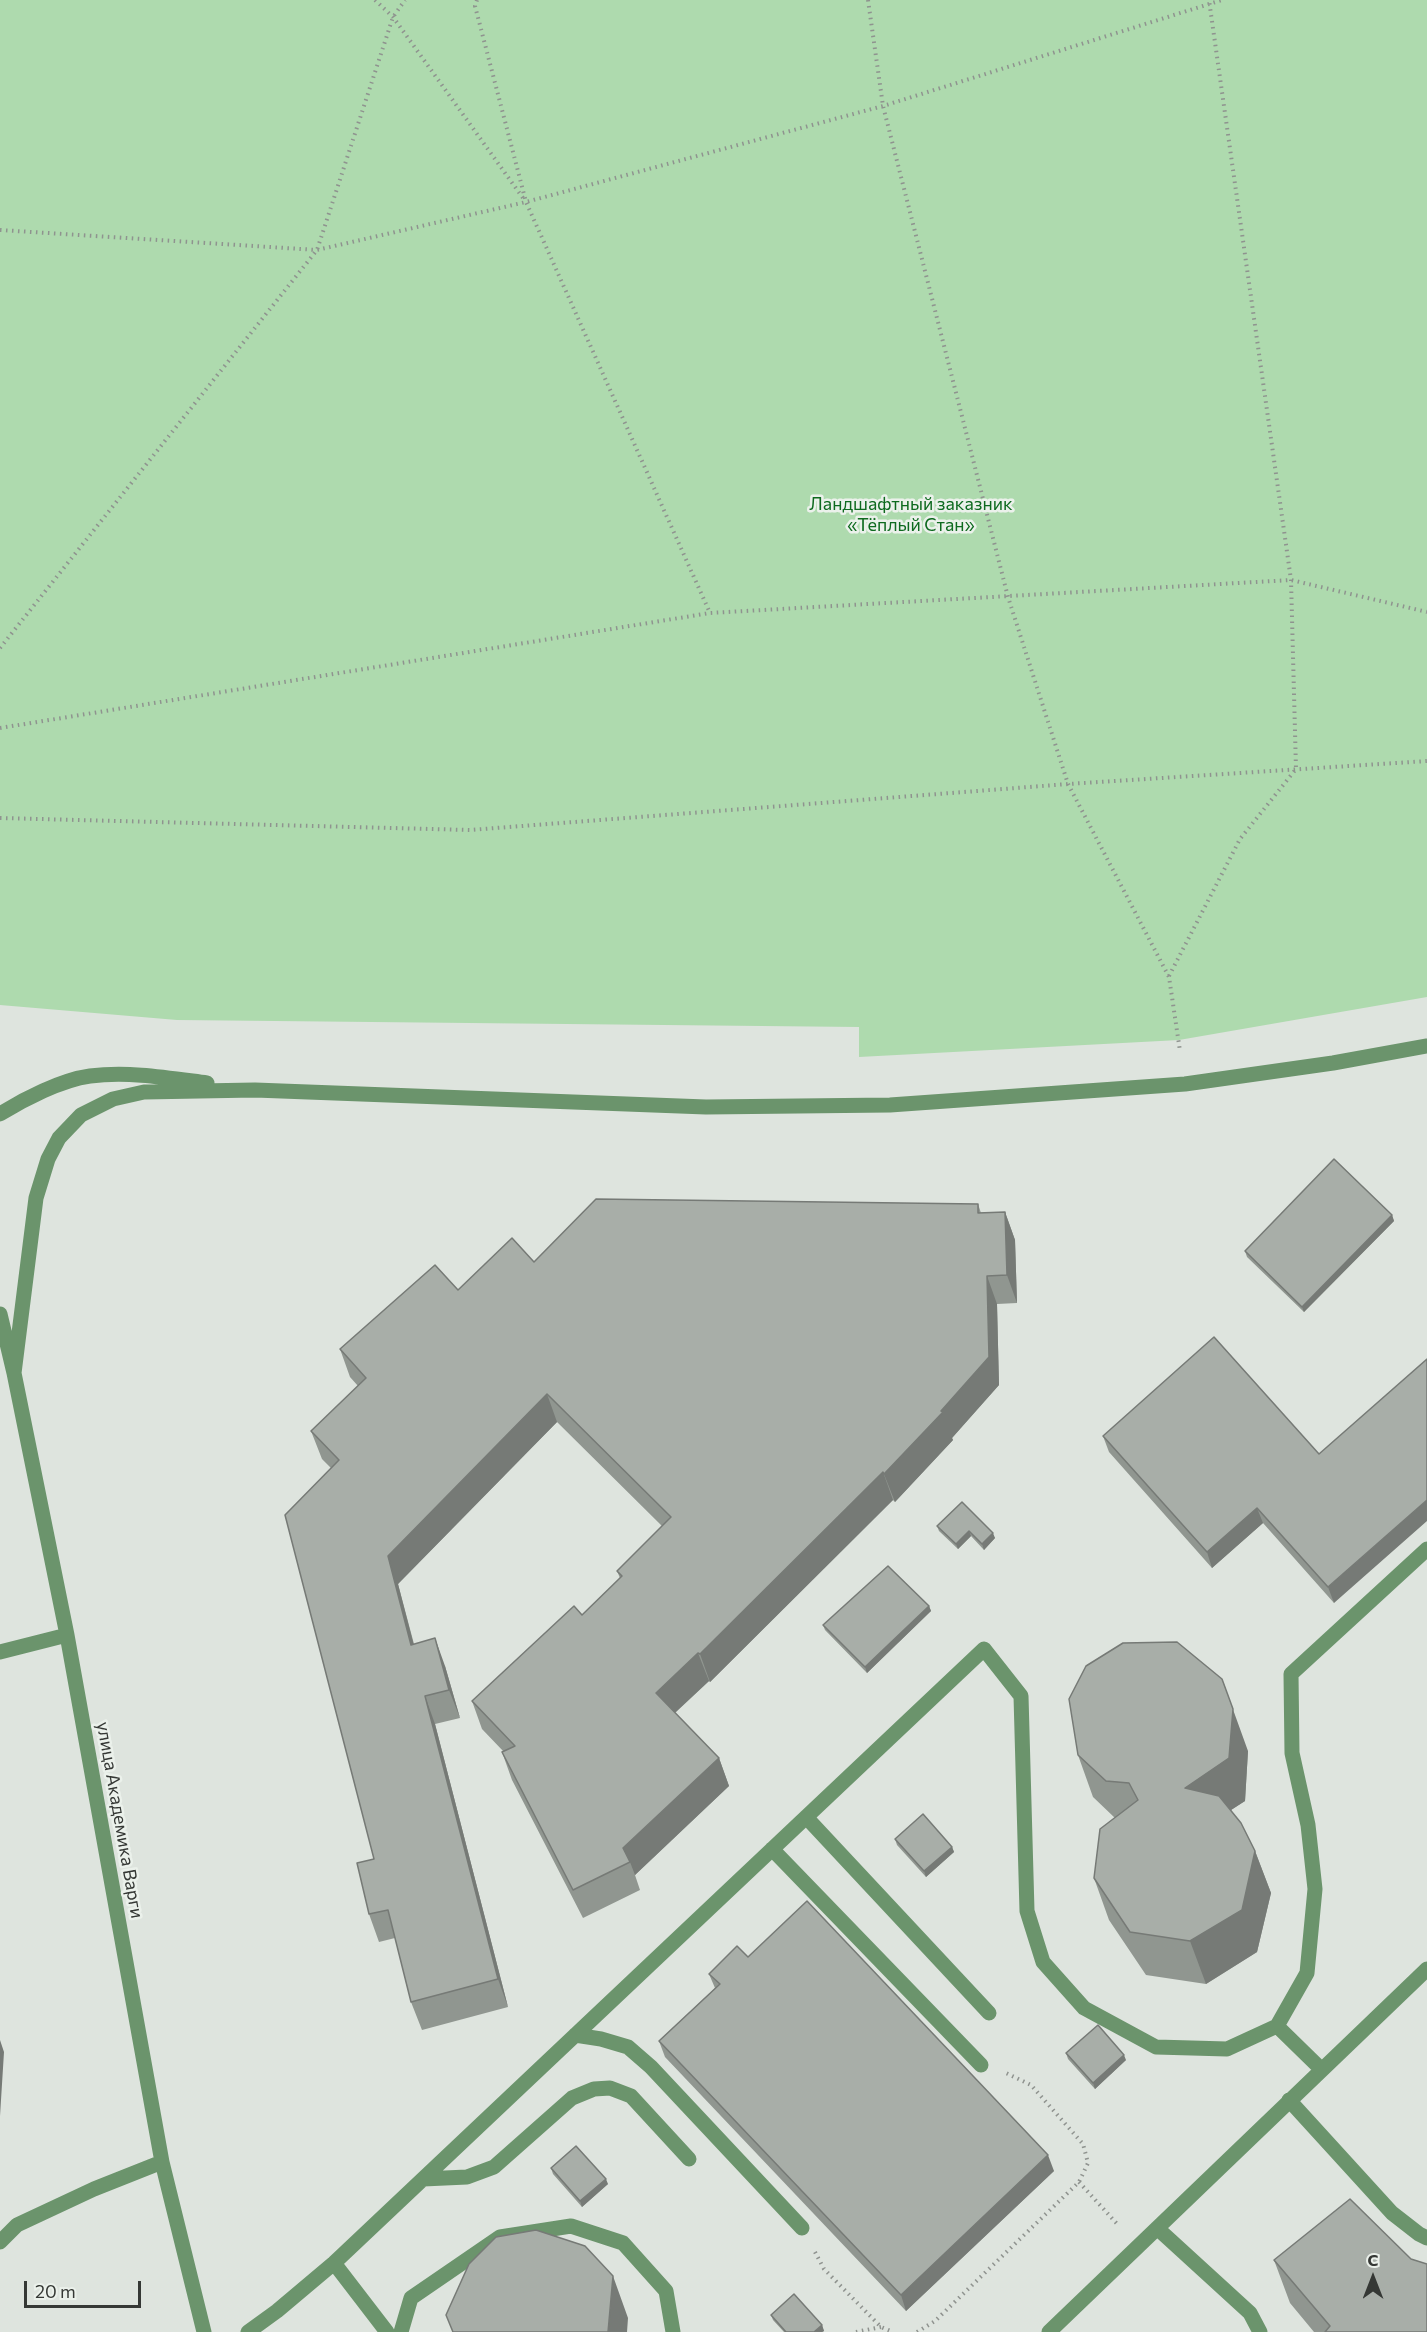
<!DOCTYPE html>
<meta charset="utf-8">
<style>
body{margin:0}
#map{position:relative;width:1427px;height:2332px;overflow:hidden;background:#dee4de;font-family:Commissioner,sans-serif}
canvas{display:block}
.north{position:absolute;left:1343px;top:2248px;width:60px;height:60px;-webkit-text-stroke:4px #ebf1eb;paint-order:stroke;rotate:0deg;font-size:16px;font-weight:700;line-height:24px;text-align:center;color:#353835}
.north::after{content:'';display:block;margin:auto;width:21px;height:27px;background:#353835;clip-path:polygon(50% 0,100% 100%,50% 72%,0 100%)}
.scale{position:absolute;left:24px;top:2281px;width:117px;height:27px;box-sizing:border-box;border:3px solid #353835;border-top:0;padding-left:8px;font-size:18px;line-height:21px;white-space:nowrap;color:#353835;-webkit-text-stroke:4px #ebf1eb;paint-order:stroke}
</style>
<div id="map">
<canvas width="1427" height="2332"></canvas>
<div class="north">С</div>
<div class="scale">20 m</div>
</div>
<script>
const g = document.querySelector('canvas').getContext('2d');
g.lineJoin = 'round';
function fill(path, color) {
  g.fillStyle = color;
  g.fill(path, 'evenodd');
}
function trace(path, color, width, dash) {
  g.strokeStyle = color;
  g.lineWidth = width;
  g.lineCap = dash ? 'butt' : 'round';
  g.setLineDash(dash || []);
  g.stroke(path);
}
function write(font, color, halo, rows, align = 'center') {
  g.font = font + ' Commissioner,sans-serif';
  g.lineWidth = 5;
  g.setLineDash([]);
  g.textBaseline = 'middle';
  g.strokeStyle = halo;
  g.fillStyle = color;
  for (const [text, x, y, turn = 0] of rows) {
    g.save();
    g.translate(x, y);
    g.rotate((+turn || 0) * Math.PI / 180);
    g.textAlign = isNaN(turn) ? turn : align;
    if (halo) g.strokeText(text, 0, 0);
    g.fillText(text, 0, 0);
    g.restore();
  }
}
fill(new Path2D(`
 M0,0H1427V997L1179,1040L859,1057V1027L177,1020L0,1005Z`), '#aedaae');
trace(new Path2D(`
 M375,0L393,17L523,198
 M477,0L475,6L526,202L710,613
 M868,0L883,106L1008,597L1068,784L1169,977L1180,1051
 M0,230L317,250L526,202L883,106L1222,0
 M0,648L317,250L393,17L405,0
 M0,728L710,613L1291,580L1427,612
 M0,818L470,830L1068,784L1427,761
 M1169,976L1240,839L1296,769L1291,580L1209,0
 M1079,2182L1119,2226
 M815,2252L824,2269L881,2327L893,2332
 M856,2332L881,2327
 M917,2332L935,2321L1079,2182L1088,2163L1083,2144L1031,2085L1006,2073`), '#8f938f', 4, [1.5, 4.5]);
trace(new Path2D(`
 M0,1114C24,1099 61,1080 90,1076C129,1071 169,1078 207,1083
 M0,1314L14,1373L67,1635L162,2162L204,2332
 M14,1373L36,1198L48,1159L59,1138L81,1115L113,1099L144,1092L255,1090L706,1107L890,1105L1185,1084L1333,1063L1427,1046
 M0,1652L67,1635
 M806,1817L989,2013
 M772,1849L981,2065
 M575,2035L601,2039L628,2047L651,2067L802,2228
 M1321,2069L1277,2026L1307,1973L1315,1889L1308,1825L1292,1753L1291,1674L1427,1549
 M1289,2100L1392,2213L1419,2234L1427,2238
 M423,2179L467,2177L494,2167L572,2098L594,2089L610,2088L631,2096L689,2159
 M1157,2228L1250,2313L1260,2332
 M0,2242L17,2225L94,2189L162,2162
 M334,2263L387,2332
 M248,2332L277,2311L334,2263L984,1649L1021,1696L1027,1911L1043,1962L1084,2008L1156,2047L1227,2049L1277,2026
 M401,2332L411,2298L500,2237L571,2226L623,2243L666,2291L673,2332
 M1049,2332L1427,1969`), '#6b946c', 15);
fill(new Path2D(`
 M978,1204L981,1213L1005,1212L1015,1240L1017,1303L997,1304L999,1385L952,1438L953,1440L895,1502L893,1500L710,1682L709,1681L675,1713L719,1758L729,1786L635,1875L640,1890L583,1918L512,1780L502,1752H504L482,1729L472,1701L582,1615L620,1578L617,1571L662,1526L557,1422L398,1584L414,1644L445,1666L460,1718L435,1724L508,2007L422,2030L411,2002L395,1938L379,1942L369,1914L374,1859L331,1468L322,1459L311,1431L358,1386L350,1377L340,1349L458,1290L534,1262Z
 M1392,1215L1394,1221L1304,1312L1247,1257L1245,1251Z
 M1103,1436L1319,1454L1334,1603L1263,1523L1212,1568L1109,1452Z
 M962,1502L995,1538L984,1550L971,1536L958,1549L939,1531L937,1526Z
 M929,1606L931,1611L867,1673L825,1630L823,1625Z
 M1248,1751L1245,1801L1231,1810L1255,1851L1271,1893L1257,1952L1206,1984L1146,1975L1109,1920L1094,1878L1115,1818L1093,1797L1078,1755Z
 M895,1839L952,1847L954,1852L926,1877L897,1845Z
 M748,1957L1054,2171L906,2311L665,2057L659,2041L715,1988L709,1974Z
 M1066,2053L1126,2060L1095,2089L1068,2059Z
 M551,2168L608,2184L582,2207L553,2174Z
 M1411,2259L1427,2332H1314L1290,2303L1274,2260Z
 M771,2315L822,2325L824,2331L822,2332H784L773,2320Z`), '#909690');
fill(new Path2D(`
 M1005,1212L1015,1240L1017,1303L1007,1275Z
 M1392,1215L1394,1221L1304,1312L1302,1307Z
 M987,1276L997,1304L999,1385L952,1438L953,1440L895,1502L884,1474L941,1411Z
 M547,1394L557,1422L398,1584L421,1673L411,1645L388,1556Z
 M883,1472L893,1500L710,1682L700,1654Z
 M1427,1500V1521L1334,1603L1328,1587Z
 M1257,1508L1263,1523L1212,1568L1207,1552Z
 M969,1531L971,1536L958,1549L956,1544Z
 M993,1533L995,1538L984,1550L982,1544Z
 M929,1606L931,1611L867,1673L865,1667Z
 M435,1638L445,1666L460,1718L449,1690Z
 M698,1653L709,1681L666,1721L656,1693Z
 M1222,1679L1248,1751L1245,1801L1200,1830L1185,1788Z
 M425,1696L435,1724L508,2007L498,1979Z
 M719,1758L729,1786L635,1875L630,1862L623,1848Z
 M952,1847L954,1852L926,1877L924,1871Z
 M1255,1851L1271,1893L1257,1952L1206,1984L1190,1941Z
 M0,2040L4,2052L0,2116Z
 M1124,2055L1126,2060L1095,2089L1093,2083Z
 M1048,2155L1054,2171L906,2311L901,2295Z
 M606,2179L608,2184L582,2207L580,2201Z
 M613,2276L628,2318L627,2332H608Z
 M822,2325L824,2331L822,2332H814Z`), '#767a76');
const building = new Path2D(`
 M1334,1159L1392,1215L1302,1307L1245,1251Z
 M596,1199L978,1204V1213L1005,1212L1007,1275L987,1276L989,1357L941,1411L943,1412L884,1474L883,1472L700,1654L698,1653L656,1693L719,1758L623,1848L630,1862L573,1890L502,1752L515,1746L472,1701L574,1606L582,1615L622,1576L617,1571L671,1517L547,1394L388,1556L411,1645L435,1638L449,1690L425,1696L498,1979L411,2002L388,1910L369,1914L357,1863L374,1859L285,1515L339,1460L311,1431L366,1378L340,1349L435,1265L458,1290L512,1238L534,1262Z
 M1214,1337L1319,1454L1427,1359V1500L1328,1587L1257,1508L1207,1552L1103,1436Z
 M962,1502L993,1533L982,1544L969,1531L956,1544L937,1526Z
 M888,1566L929,1606L865,1667L823,1625Z
 M1177,1642L1222,1679L1233,1709L1229,1758L1185,1788L1219,1796L1241,1823L1255,1851L1242,1910L1190,1941L1130,1932L1094,1878L1100,1829L1138,1800L1129,1783L1106,1781L1078,1755L1069,1699L1086,1666L1123,1643Z
 M923,1814L952,1847L924,1871L895,1839Z
 M807,1901L1048,2155L901,2295L659,2041L720,1984L709,1974L737,1946L748,1957Z
 M1098,2025L1124,2055L1093,2083L1066,2053Z
 M576,2146L606,2179L580,2201L551,2168Z
 M1350,2199L1411,2259L1427,2264V2332H1325L1330,2326L1274,2260Z
 M536,2230L585,2246L613,2276L608,2332H453L446,2315L469,2264L496,2237Z
 M794,2294L822,2325L814,2332H786L771,2315Z`);
fill(building, '#a8aea8');
trace(building, '#767a76', 1.5);
write('18px', '#0e6a1f', '#ebf1eb', [
 ["Ландшафтный заказник",911,504],
 ["«Тёплый Стан»",911,525]
]);
write('18px', '#353835', '#ebf1eb', [
 ["улица Академика Варги",120,1820,80]
]);
</script>
